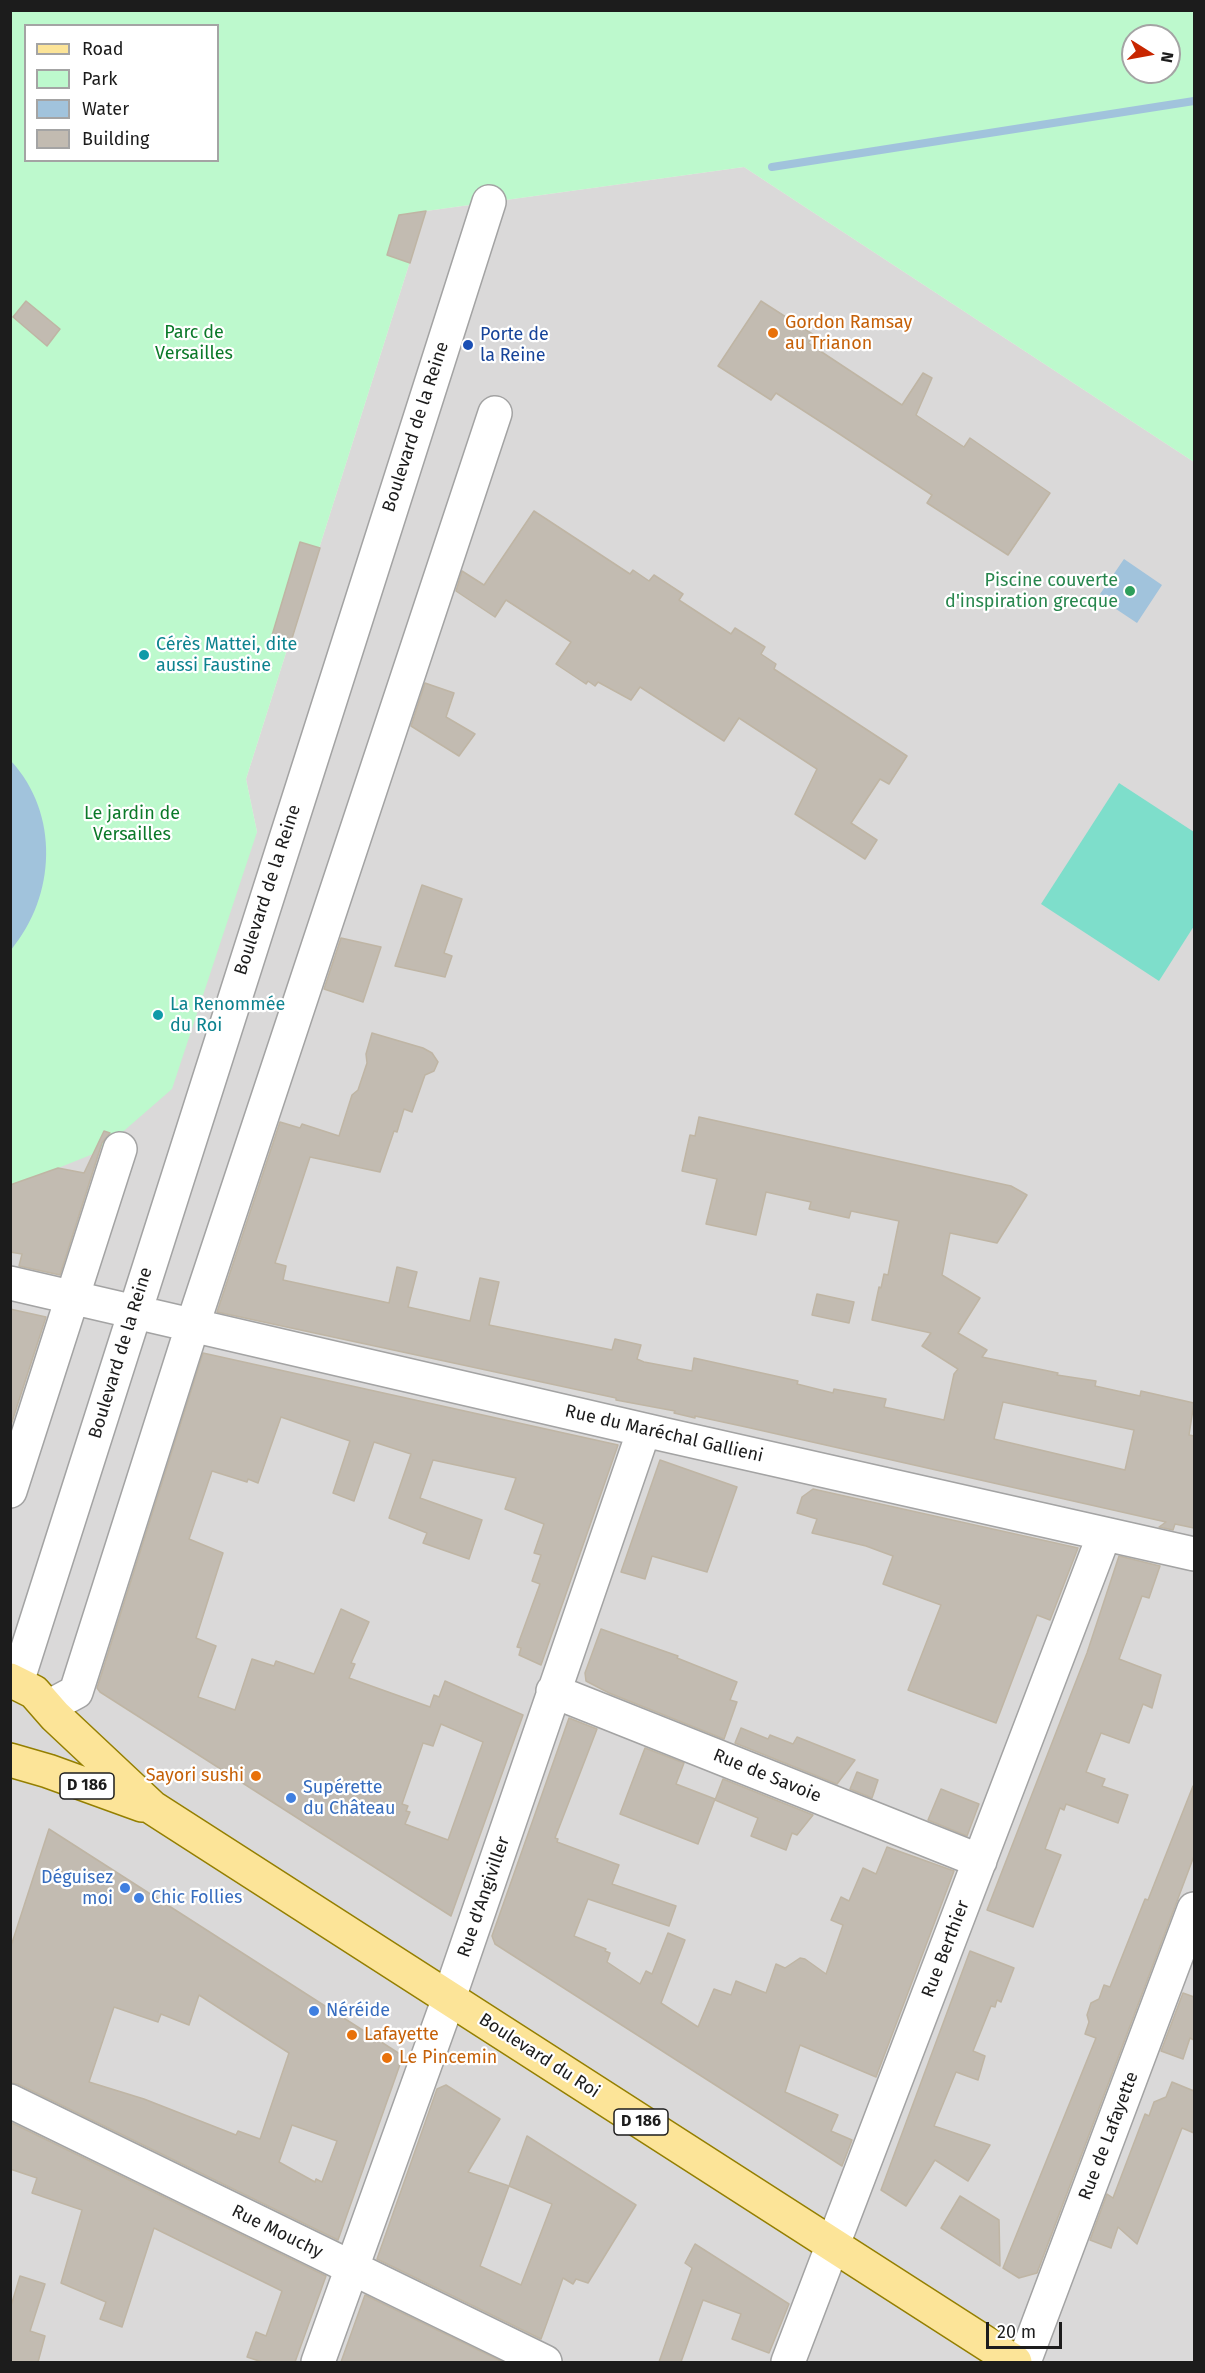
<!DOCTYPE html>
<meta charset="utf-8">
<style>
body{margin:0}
#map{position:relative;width:1205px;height:2373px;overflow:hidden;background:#edece1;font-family:"Fira Sans",sans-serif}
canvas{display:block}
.frame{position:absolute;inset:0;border:12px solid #1c1c1c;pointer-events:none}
.legend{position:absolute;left:24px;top:24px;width:195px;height:138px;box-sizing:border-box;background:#fff;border:2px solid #a4a4a4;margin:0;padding:8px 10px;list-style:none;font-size:18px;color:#1c1c1c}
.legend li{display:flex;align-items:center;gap:12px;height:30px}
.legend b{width:30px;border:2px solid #a4a4a4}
.north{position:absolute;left:1121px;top:24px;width:60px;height:60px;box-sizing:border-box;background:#fff;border:2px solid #a4a4a4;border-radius:50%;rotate:101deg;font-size:16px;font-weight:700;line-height:24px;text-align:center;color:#1c1c1c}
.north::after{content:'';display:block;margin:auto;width:21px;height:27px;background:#c82600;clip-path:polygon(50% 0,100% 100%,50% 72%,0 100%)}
.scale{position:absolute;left:986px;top:2322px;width:76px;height:27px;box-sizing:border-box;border:3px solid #1c1c1c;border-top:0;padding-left:8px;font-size:18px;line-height:21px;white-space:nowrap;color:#1c1c1c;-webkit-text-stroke:4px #fff;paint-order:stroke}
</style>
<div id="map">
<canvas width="1205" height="2373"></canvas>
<div class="frame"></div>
<ul class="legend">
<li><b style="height:8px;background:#fce498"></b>Road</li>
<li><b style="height:16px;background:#bdf9cd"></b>Park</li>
<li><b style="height:16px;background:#a1c3dc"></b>Water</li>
<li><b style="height:16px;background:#c2bbb1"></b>Building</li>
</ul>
<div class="north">N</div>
<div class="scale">20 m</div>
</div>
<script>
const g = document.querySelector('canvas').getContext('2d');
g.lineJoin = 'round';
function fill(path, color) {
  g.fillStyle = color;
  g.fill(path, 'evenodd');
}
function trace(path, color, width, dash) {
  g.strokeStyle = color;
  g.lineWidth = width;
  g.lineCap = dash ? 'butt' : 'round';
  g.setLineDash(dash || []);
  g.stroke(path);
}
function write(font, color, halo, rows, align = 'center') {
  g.font = font + ' "Fira Sans",sans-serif';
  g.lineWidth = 4.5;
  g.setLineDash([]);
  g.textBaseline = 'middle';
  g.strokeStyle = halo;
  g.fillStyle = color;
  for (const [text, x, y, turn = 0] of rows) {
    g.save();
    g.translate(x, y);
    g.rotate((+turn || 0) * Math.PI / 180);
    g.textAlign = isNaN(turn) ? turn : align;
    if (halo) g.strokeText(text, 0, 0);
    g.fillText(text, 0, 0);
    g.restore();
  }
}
fill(new Path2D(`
 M744,167L1194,462V2362H11V1187L257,832L246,779L426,211Z`), '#dad9d9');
fill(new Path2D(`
 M11,11H1194V462L744,167L426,211L246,779L257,832L172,1089L118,1136L93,1154L11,1187ZM26,26H218V160H26ZM1133,36H1169V72H1133Z`), '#bdf9cd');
fill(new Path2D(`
 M1119,783L1194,832V926L1159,981L1041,904Z`), '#7edecb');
fill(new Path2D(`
 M1124,559L1162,585L1137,623L1098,597Z
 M11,761C60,814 56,896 11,950Z`), '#a1c3dc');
trace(new Path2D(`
 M772,167L1194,101`), '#a1c3dc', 8);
const building = new Path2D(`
 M426,211L410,263L387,255L399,215Z
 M26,301L60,329L47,346L13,317Z
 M761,301L814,335L808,343L902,405L923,373L932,378L916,415L964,447L970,438L1050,493L1008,555L927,503L932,495L835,431L776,393L771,400L718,366Z
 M534,511L630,574L633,570L649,581L654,575L683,594L679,600L731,634L735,628L765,647L761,654L776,664L774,669L907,756L889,784L880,779L851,823L877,840L865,859L795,814L817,769L739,718L724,741L640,687L631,700L598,682L595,686L588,681L586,684L556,664L571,642L506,600L495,617L456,591L462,571L484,585Z
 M300,542L320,548L289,648L270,642Z
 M425,683L454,693L446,717L475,734L459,756L411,726Z
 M422,885L462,899L444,953L452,956L445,977L395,966Z
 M341,938L381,947L363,1002L324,989Z
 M372,1033L423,1048L432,1053L438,1062L434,1071L425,1075L412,1112L404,1109L397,1132L394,1131L380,1172L310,1157L275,1263L286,1266L283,1280L389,1303L397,1267L417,1272L408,1307L470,1321L480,1278L499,1282L489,1325L612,1350L615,1339L641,1345L637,1359L644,1362L692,1371L694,1358L798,1381L797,1384L833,1393L834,1389L886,1399L884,1407L944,1420L954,1374L958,1369L922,1346L931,1333L872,1320L879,1287L881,1288L884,1274L888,1275L899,1221L851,1211L849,1218L809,1209L811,1202L766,1192L756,1235L706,1224L717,1179L682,1171L690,1135L695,1136L699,1117L1011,1186L1027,1195L997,1243L950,1233L942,1275L980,1298L958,1333L987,1350L982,1357L1058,1373L1057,1375L1096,1381L1095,1386L1140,1396L1141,1391L1194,1403L1189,1435L1194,1436V1528L1175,1524L1173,1530L1159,1527L1166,1522L746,1427L695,1416V1418L674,1413L675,1411L616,1400V1398L217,1312L280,1122L300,1128L302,1124L339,1136L352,1095L358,1090L367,1063L366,1054ZM1003,1402L1134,1430L1125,1470L994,1439Z
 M104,1131L110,1133L102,1143L60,1275L19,1266L22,1254L10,1252V1185L58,1168L84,1173Z
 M817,1294L854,1302L849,1323L812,1315Z
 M10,1309L46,1317L10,1428Z
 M203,1353L618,1445L541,1665L519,1655L521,1648L517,1647L540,1584L532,1581L541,1555L534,1553L544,1524L505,1509L516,1478L433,1460L420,1498L482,1520L469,1559L423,1543L427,1533L389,1518L411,1454L374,1442L354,1501L333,1493L350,1441L281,1417L258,1483L248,1479L247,1482L212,1471L189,1539L223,1553L196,1638L216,1646L198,1697L235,1710L252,1659L274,1666L276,1661L314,1674L341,1609L369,1622L351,1663L355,1664L349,1678L430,1707L434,1695L439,1697L445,1681L523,1715L451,1916L100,1692L97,1688ZM441,1724L483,1742L448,1840L405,1824L410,1812L406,1811L408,1806L402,1804L423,1743L433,1746Z
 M660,1460L737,1487L707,1572L652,1556L645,1579L621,1572Z
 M813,1489L1078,1548L1050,1620L1037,1615L996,1723L908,1690L941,1605L883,1584L893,1556L866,1546L812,1533L817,1519L797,1513L802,1497Z
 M1119,1556L1160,1566L1149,1598L1142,1596L1119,1659L1161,1675L1152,1708L1143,1704L1129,1743L1101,1733L1086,1772L1105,1779L1102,1786L1128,1795L1118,1823L1066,1804L1064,1810L1060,1808L1045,1849L1061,1855L1033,1927L987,1910L1087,1653Z
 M601,1629L678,1656L677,1658L737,1682L730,1700L737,1702L724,1739L609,1693L586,1681L585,1673Z
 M569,1718L597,1729L555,1838L558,1839L557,1842L619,1865L612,1884L676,1906L669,1926L588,1899L574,1936L606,1949L605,1951L610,1953L607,1962L640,1984L646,1971L652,1974L668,1933L685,1940L661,2003L698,2027L714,1989L731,1995L736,1981L766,1993L776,1964L785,1968L800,1958L805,1959L826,1974L843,1925L831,1920L841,1897L849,1901L863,1868L876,1874L887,1847L954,1871L876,2077L800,2045L785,2092L838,2115L831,2131L852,2140L842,2166L495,1944L492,1936Z
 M741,1728L768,1739L770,1735L793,1744L797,1737L855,1760L837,1784L735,1743Z
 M645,1748L684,1763L676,1784L715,1799L698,1844L620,1814Z
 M857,1772L878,1780L872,1798L850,1789Z
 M723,1779L813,1815L797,1835L792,1833L786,1850L751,1836L758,1818L715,1800Z
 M1193,1786L1194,1856L1037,2273L1019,2278L1003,2268L1096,2038L1085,2034L1089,2022L1087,2015L1091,2003L1099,1999L1104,1985L1110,1987L1145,1899L1148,1900Z
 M941,1789L979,1804L967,1836L928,1820Z
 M49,1829L403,2056L338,2240L18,2084L10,2083V1949ZM199,1995L289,2053L260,2139L238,2131L236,2135L144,2099L89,2082L114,2007L158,2022L161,2014L189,2025ZM292,2125L337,2141L322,2182L316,2179L315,2182L279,2162Z
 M970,1951L1014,1968L1001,2002L997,2000L995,2007L991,2006L973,2051L985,2056L978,2080L956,2072L934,2126L990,2145L968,2181L935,2160L906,2206L881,2190Z
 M1183,1993L1194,1997V2040L1190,2038L1183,2059L1161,2051Z
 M1172,2082L1194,2091V2133L1182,2128L1137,2244L1118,2227L1111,2248L1090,2240L1107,2194L1113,2198L1145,2114L1149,2116L1154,2102L1166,2097Z
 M446,2085L500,2119L468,2172L509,2186L527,2136L636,2205L588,2283L576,2279L573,2284L563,2278L541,2339L377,2259L437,2089ZM509,2186L552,2204L521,2285L480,2266Z
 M10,2122L326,2276L295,2362H262L247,2357L256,2332L266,2336L282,2291L154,2228L122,2327L100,2319L106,2302L61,2283L82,2210L32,2193L37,2178L10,2169Z
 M960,2196L999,2220L1000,2266L941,2228Z
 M695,2244L789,2304L769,2353L732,2339L741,2314L703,2300L681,2362H659L692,2268L685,2263Z
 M20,2276L45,2284L30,2331L45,2336L38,2362H10V2309Z
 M365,2295L503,2362H341Z`);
fill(building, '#c2bbb1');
trace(building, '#bfb5a4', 1.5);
const minor = new Path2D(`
 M10,1283L666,1435L1194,1554
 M10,1491L120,1149
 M17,1682L489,202
 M553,1691L980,1861
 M48,1707L76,1692L193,1324L495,413
 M10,2101L545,2362
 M318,2362L449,1998L644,1430
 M788,2362L1104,1535
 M1024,2362L1194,1909`);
const major = new Path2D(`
 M10,1680L34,1692L55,1716L153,1808L1015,2362
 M10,1760L48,1771L142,1805`);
trace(minor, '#a3a3a3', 36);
trace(major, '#947f00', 36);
trace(minor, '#fff', 33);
trace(major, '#fce498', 33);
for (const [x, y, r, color] of [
 [773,333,6,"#e8710a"],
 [468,345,6,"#1a4fb4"],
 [1130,591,6,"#2e9e5b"],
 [144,655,6,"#0f9aa8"],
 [158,1015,6,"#0f9aa8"],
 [256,1776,6,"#e8710a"],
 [291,1798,6,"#3f7fe0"],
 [125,1888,6,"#3f7fe0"],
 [139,1898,6,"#3f7fe0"],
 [314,2011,6,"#3f7fe0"],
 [352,2035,6,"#e8710a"],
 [387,2058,6,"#e8710a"]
]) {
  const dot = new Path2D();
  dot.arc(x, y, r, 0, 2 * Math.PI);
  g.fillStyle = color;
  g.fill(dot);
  trace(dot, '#fff', 2);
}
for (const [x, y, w] of [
 [87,1786,54],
 [641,2122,54]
]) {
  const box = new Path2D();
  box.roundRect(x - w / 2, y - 13, w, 26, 4.5);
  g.fillStyle = '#fff';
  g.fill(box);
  trace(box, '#1c1c1c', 1.5);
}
write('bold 16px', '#1c1c1c', null, [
 ["D 186",87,1786],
 ["D 186",641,2122]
]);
write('18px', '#c56008', '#fff', [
 ["Gordon Ramsay",785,323],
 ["au Trianon",785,344],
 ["Sayori sushi",244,1776,"right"],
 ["Lafayette",364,2035],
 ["Le Pincemin",399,2058]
], 'left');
write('18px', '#0b7929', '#fff', [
 ["Parc de",194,333],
 ["Versailles",194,354],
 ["Le jardin de",132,814],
 ["Versailles",132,835]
]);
write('18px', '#164399', '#fff', [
 ["Porte de",480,335],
 ["la Reine",480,356]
], 'left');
write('18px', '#1c1c1c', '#fff', [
 ["Boulevard de la Reine",416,427,-72],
 ["Boulevard de la Reine",268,890,-72],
 ["Boulevard de la Reine",121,1353,-73],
 ["Rue du Maréchal Gallieni",664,1434,13],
 ["Rue de Savoie",767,1776,22],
 ["Rue d'Angiviller",484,1897,-71],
 ["Rue Berthier",946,1949,-69],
 ["Boulevard du Roi",539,2056,33],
 ["Rue de Lafayette",1109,2136,-69],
 ["Rue Mouchy",277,2232,26]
]);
write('18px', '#27864d', '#fff', [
 ["Piscine couverte",1118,581],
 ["d'inspiration grecque",1118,602]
], 'right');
write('18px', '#0d838f', '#fff', [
 ["Cérès Mattei, dite",156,645],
 ["aussi Faustine",156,666],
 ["La Renommée",170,1005],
 ["du Roi",170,1026]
], 'left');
write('18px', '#366cbe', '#fff', [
 ["Supérette",303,1788],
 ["du Château",303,1809],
 ["Déguisez",113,1878,"right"],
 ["moi",113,1899,"right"],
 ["Chic Follies",151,1898],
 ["Néréide",326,2011]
], 'left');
</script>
